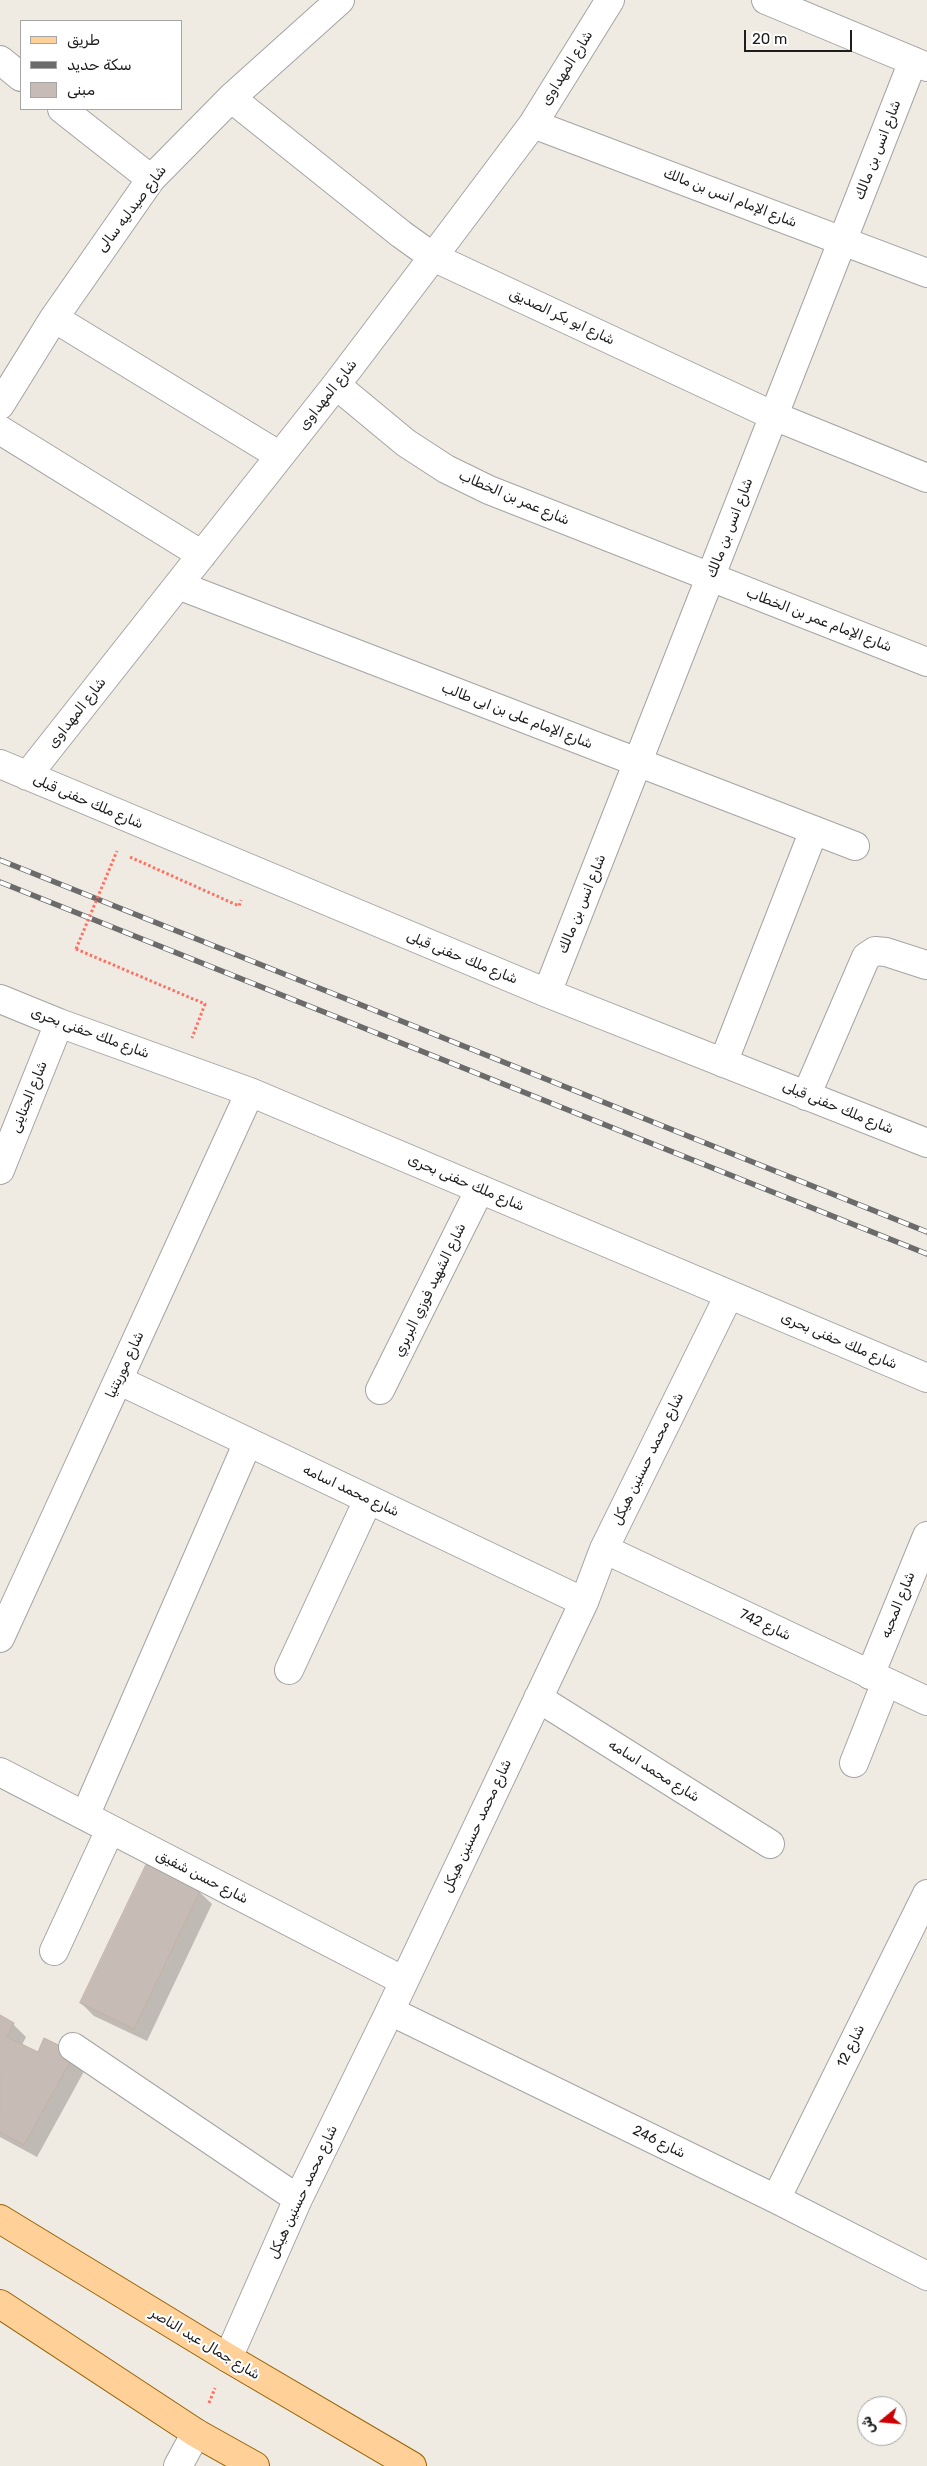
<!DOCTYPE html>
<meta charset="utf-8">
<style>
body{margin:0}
#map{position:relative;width:927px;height:2466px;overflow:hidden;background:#efeae2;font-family:Rubik,"Noto Naskh Arabic",sans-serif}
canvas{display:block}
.legend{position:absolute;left:20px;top:20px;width:162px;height:90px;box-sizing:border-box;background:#fff;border:1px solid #a5a5a5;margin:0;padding:6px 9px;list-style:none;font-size:15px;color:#1d1d1d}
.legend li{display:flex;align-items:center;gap:10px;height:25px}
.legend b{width:25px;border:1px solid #a5a5a5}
.north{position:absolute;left:857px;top:2396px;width:50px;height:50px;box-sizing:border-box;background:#fff;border:1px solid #a5a5a5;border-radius:50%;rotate:253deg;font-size:14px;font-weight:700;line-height:20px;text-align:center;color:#1d1d1d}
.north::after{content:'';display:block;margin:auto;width:18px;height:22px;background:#ca0004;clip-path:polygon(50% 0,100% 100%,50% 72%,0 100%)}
.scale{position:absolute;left:744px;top:30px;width:108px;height:22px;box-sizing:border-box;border:2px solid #1d1d1d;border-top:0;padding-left:6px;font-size:15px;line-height:18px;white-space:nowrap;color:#1d1d1d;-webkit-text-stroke:4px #fff;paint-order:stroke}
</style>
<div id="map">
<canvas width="927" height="2466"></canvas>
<ul class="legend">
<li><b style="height:6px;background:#ffd097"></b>طريق</li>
<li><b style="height:6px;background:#6b6b6b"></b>سكة حديد</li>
<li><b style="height:14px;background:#c7bcb5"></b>مبنى</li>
</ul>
<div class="north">ش</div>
<div class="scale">20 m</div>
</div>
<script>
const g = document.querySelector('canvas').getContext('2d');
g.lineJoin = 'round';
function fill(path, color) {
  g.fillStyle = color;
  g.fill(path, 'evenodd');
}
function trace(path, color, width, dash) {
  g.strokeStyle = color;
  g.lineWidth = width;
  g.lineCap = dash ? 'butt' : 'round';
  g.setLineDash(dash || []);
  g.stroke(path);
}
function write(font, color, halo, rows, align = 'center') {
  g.font = font + ' Rubik,"Noto Naskh Arabic",sans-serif';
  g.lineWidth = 4.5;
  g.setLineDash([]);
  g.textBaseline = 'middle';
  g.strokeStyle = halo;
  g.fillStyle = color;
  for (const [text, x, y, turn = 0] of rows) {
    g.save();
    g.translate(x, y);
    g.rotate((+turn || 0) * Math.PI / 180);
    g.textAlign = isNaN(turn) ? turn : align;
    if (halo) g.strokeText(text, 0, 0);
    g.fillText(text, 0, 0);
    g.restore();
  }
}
fill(new Path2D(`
 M151,1859L193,1886L212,1904L147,2041L94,2016L81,2003Z
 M0,2016L13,2024L26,2037L22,2045L39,2054L45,2040L87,2066L37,2157L0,2137Z`), '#0003');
const building = new Path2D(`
 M150,1857L181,1872L180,1881L200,1891L134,2029L80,2003Z
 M0,2015L14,2023L7,2037L38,2052L44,2038L75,2053L24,2145L0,2132Z`);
fill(building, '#c7bcb5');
trace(building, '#c2b0a3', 1);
const minor = new Path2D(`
 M766,0L927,67
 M0,60L21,77
 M231,98L401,234L433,257L774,416L927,478
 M62,109L151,179
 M533,124L927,273
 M54,318L280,456
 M336,385L406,443L446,469L489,490L927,662
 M0,405L54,318L151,179L231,98L340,0
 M0,430L202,555
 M178,585L855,846
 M0,764L547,993L927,1143
 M27,776L336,385L433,257L533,124L610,0
 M547,993L913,61
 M0,999L59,1023L250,1092L927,1378
 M723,1063L814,830
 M806,1096L866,957L875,951L886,952L926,965
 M0,1170L59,1023
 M118,1380L584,1602
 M380,1390L480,1189
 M604,1549L927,1701
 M0,1638L250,1092
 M289,1670L368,1500
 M870,1675L927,1536
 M538,1698L770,1844
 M854,1763L886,1682
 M0,1772L404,1981
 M85,1816L248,1442
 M54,1951L110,1830
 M390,2011L776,2199L927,2276
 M73,2047L298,2199
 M776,2199L927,1894
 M228,2358L298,2199L390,2011L584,1602L604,1549L729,1295
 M178,2466L196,2433`);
const major = new Path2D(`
 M0,2219L228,2358L412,2466
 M0,2304L196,2433L255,2466`);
trace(minor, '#a4a4a4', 30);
trace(major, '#966100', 30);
trace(new Path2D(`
 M130,857L239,906L241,900
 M76,949L205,1004L192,1038
 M209,2403L215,2388`), '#ff7063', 3, [2.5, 2.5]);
trace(minor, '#fff', 28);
trace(major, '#ffd097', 28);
const rail = new Path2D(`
 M0,860L927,1232
 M0,882L927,1254`);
trace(rail, '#6b6b6b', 5.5);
trace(rail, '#fff', 4, [11]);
trace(new Path2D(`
 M76,949L117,851`), '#ff7063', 3, [2.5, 2.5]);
write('14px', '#1d1d1d', '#fff', [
 ["شارع المهداوى",567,68,-58],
 ["شارع انس بن مالك",878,150,-69],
 ["شارع الإمام انس بن مالك",730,198,21],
 ["شارع صيدليه سالى",132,209,-53],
 ["شارع ابو بكر الصديق",562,317,25],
 ["شارع المهداوى",328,395,-52],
 ["شارع عمر بن الخطاب",514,498,23],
 ["شارع انس بن مالك",730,528,-69],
 ["شارع الإمام عمر بن الخطاب",819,620,21],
 ["شارع المهداوى",77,713,-52],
 ["شارع الإمام على بن ابى طالب",517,716,21],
 ["شارع ملك حفنى قبلى",88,802,23],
 ["شارع انس بن مالك",582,904,-68],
 ["شارع ملك حفنى قبلى",462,958,22],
 ["شارع ملك حفنى بحرى",90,1033,20],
 ["شارع الجناينى",29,1097,-68],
 ["شارع ملك حفنى قبلى",838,1108,22],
 ["شارع ملك حفنى بحرى",466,1183,23],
 ["شارع الشهيد فوزي البربري",430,1290,-64],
 ["شارع ملك حفنى بحرى",839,1341,23],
 ["شارع موريتنيا",125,1365,-65],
 ["شارع محمد حسنين هيكل",648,1459,-64],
 ["شارع محمد اسامه",351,1491,25],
 ["شارع المحبه",898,1605,-68],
 ["شارع 742",765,1625,25],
 ["شارع محمد اسامه",654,1771,32],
 ["شارع محمد حسنين هيكل",477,1826,-65],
 ["شارع حسن شفيق",202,1877,27],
 ["شارع 12",851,2046,-64],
 ["شارع 246",659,2142,26],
 ["شارع محمد حسنين هيكل",303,2192,-65],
 ["شارع جمال عبد الناصر",205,2344,31]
]);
</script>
